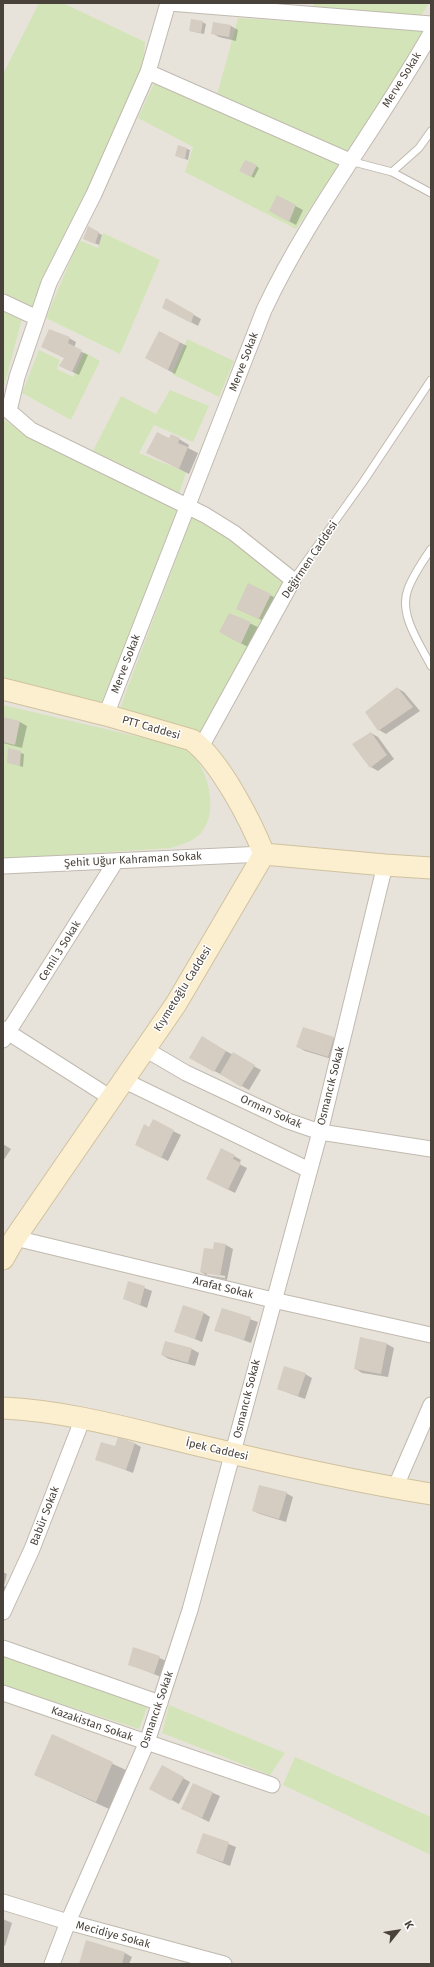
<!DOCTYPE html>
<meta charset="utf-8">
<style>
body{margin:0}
#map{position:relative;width:434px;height:1967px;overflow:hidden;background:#f5f2ec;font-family:"Fira Sans",sans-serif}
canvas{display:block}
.frame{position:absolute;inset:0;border:4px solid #49423a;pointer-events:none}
.north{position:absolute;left:378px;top:1911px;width:40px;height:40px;-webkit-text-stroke:3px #fff;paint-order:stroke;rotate:60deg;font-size:11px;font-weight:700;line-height:16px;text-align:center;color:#49423a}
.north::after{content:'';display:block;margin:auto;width:14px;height:18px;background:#49423a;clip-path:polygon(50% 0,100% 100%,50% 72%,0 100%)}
</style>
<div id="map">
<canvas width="434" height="1967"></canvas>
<div class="frame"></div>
<div class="north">K</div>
</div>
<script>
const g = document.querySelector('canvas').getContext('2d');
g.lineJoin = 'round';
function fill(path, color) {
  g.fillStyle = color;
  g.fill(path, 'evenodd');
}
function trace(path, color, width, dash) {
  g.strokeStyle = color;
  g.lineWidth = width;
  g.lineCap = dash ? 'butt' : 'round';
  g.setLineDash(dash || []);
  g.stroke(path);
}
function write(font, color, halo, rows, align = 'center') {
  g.font = font + ' "Fira Sans",sans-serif';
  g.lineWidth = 3;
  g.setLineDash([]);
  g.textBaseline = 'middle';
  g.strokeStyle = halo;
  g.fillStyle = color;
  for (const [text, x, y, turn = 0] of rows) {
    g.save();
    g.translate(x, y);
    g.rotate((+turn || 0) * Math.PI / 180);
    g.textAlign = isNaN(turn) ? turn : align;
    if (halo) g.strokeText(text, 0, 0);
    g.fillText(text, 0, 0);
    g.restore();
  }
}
fill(new Path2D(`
 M3,3H431V1964H3Z`), '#e8e3da');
fill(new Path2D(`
 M39,3H63L145,42L143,67L34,307L3,293V74Z
 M314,3H429L421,16L312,11Z
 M238,18L424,29L349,155L217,95Z
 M155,81L341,162L296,229L185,172L193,147L138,118Z
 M103,233L160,260L120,354L46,318L79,240L98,248Z
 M3,306L23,315L3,390Z
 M187,339L234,361L219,397L172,374Z
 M39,350L60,360L57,369L73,377L84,352L100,361L71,420L22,393Z
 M170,390L209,406L193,442L154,425L139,453L186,472L179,494L93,451L121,396L156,414Z
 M3,419L23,433L178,509L110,698L100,704L3,680Z
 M194,515L214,525L285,581L202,734L120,708L191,519Z
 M3,705L178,746C182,748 188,750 191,753C209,771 219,812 201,833C194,841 181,845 171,848L3,859Z
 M3,1652L148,1705L139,1729L3,1685Z
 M169,1705L285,1753L270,1775L162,1733Z
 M295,1757L431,1817V1855L283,1785Z`), '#d3e5b8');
fill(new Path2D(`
 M202,22L206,24L204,34L190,31Z
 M231,26L238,30L236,41L219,37L212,33Z
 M179,146L190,150L188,160L179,157Z
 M256,166L259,168L254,178L240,170Z
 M278,197L303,210L296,225L270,211Z
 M88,227L102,235L99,245L87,240Z
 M166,299L201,319L198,326L163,307Z
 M160,332L187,346L175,374L146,358Z
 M69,338L76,342L74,348L88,355L79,375L60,366L65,358L49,350Z
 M179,439L189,445L188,448L198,453L189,474L158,458L169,440Z
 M249,585L278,599L266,622L237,609Z
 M229,614L258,627L248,647L227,636Z
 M397,688L404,692L420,711L386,734L379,730Z
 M3,718L20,722L27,726L22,748L3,743Z
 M371,733L378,737L394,759L378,771L371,767Z
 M9,749L24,754L23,767L8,762Z
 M202,1038L261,1070L249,1090L191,1058Z
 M334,1038L341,1042L335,1060L305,1051L298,1047Z
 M153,1121L181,1135L168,1161L143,1148Z
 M3,1144L11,1149L3,1161Z
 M234,1156L241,1160L239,1164L247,1168L235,1193L207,1179Z
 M215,1243L226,1245L233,1249L227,1280L208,1276L201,1272L214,1250ZM207,1273L225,1276V1278L207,1275Z
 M129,1282L152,1291L147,1308L124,1299Z
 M222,1309L258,1322L251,1343L216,1330Z
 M204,1313L210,1317L202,1342L175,1331Z
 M166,1342L192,1349L199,1353L195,1366L169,1359L162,1355Z
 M387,1344L394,1348L388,1377L362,1373L356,1369Z
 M305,1374L312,1378L305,1399L278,1389Z
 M134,1443L141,1447L133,1473L97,1459Z
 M286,1493L293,1497L286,1522L260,1514L253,1511Z
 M3,1572L7,1574L4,1586L7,1587L3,1596Z
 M134,1648L167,1661L161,1677L129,1664Z
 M52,1736L126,1770L109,1809L35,1775Z
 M183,1778L190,1782L179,1804L157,1792Z
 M193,1784L220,1796L209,1822L183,1809Z
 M204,1834L236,1847L230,1866L197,1853Z
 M3,1919L12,1923L5,1946L3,1945Z
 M125,1953L132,1957L129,1964H81Z`), '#0003');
fill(new Path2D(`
 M191,19L203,21L201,33L189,31Z
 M213,22L231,25L229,37L211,34Z
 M178,145L187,148L185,159L175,156Z
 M245,160L257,165L251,177L239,171Z
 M277,195L296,205L289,222L269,211Z
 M88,226L99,232L95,244L83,239Z
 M166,298L194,314L191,323L162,308Z
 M49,329L70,337L68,343L82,350L72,372L59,366L64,358L41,347Z
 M159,331L180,342L168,370L145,358Z
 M157,432L169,438L171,434L180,438L178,443L188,447L179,469L146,453Z
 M248,583L271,594L259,619L236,609Z
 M229,613L251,622L241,644L219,632Z
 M397,687L413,707L378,731L365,712Z
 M3,717L20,721L15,745L3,742Z
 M371,732L387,755L370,768L352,744Z
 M8,748L21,751L20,766L7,763Z
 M303,1027L334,1037L328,1057L296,1047Z
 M202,1036L226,1051L214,1072L189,1058Z
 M233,1052L255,1065L241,1087L220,1074Z
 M153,1119L174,1130L161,1158L135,1145L144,1124L149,1127Z
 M221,1148L235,1155L233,1159L241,1163L228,1190L206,1179Z
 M214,1242L226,1244L220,1276L200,1272L204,1248L213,1249Z
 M128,1281L145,1286L140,1305L123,1299Z
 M183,1305L204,1312L195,1339L174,1332Z
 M222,1308L251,1317L244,1340L214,1331Z
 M360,1337L387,1343L381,1374L354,1369Z
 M165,1341L192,1348L188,1363L161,1355Z
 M284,1366L306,1373L298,1396L277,1389Z
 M118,1437L135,1443L126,1470L95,1460L101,1442L115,1446Z
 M259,1485L287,1492L279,1519L252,1511Z
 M133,1647L160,1656L154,1674L128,1665Z
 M52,1734L113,1762L96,1802L34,1775Z
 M162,1765L184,1777L171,1801L149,1789Z
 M193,1783L213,1792L202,1818L181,1809Z
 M203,1833L229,1842L223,1862L196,1853Z
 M86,1940L125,1952L122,1964H79Z`), '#d5cdc2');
const lane = new Path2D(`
 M350,161L392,172L431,193
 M392,172L419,148L431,131
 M431,549C423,561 413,575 408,589C398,614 420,644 431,666
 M293,580L363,482L431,380`);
const street = new Path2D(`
 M168,3L148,72L94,194L49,283L17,377L9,411L31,430L205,515L234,533L293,580L201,747
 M169,3L431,24
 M148,72L350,161
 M3,302L37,318
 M106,715L264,310C310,212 378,127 431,33
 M3,866L264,854
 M3,1029L111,1098
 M3,1040L116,861
 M145,1049L186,1073L288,1121L320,1132L431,1149
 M123,1080L309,1170
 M15,1238L273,1300L431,1335
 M395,1488L431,1405
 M3,1612L32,1549L83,1418
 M3,1648L160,1703
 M3,1693L272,1785
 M3,1902L68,1922L224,1964
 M52,1964L68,1922L147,1742L190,1610L320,1132L385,865`);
const secondary = new Path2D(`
 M3,689L106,715L192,740C220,761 251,821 264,854
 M264,854L385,865L431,868
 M3,1259L15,1238L176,1004L264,854
 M3,1408C68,1411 130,1429 193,1444C272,1463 351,1481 431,1494`);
trace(lane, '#c0b9af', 9);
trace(street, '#c0b9af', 17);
trace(secondary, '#d0c29f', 23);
trace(lane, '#fff', 7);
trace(street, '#fff', 15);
trace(secondary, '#fbefd0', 21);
write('11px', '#49423a', '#fff', [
 ["Merve Sokak",402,80,-58],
 ["Merve Sokak",244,362,-69],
 ["Değirmen Caddesi",310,560,-56],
 ["Merve Sokak",126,664,-69],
 ["PTT Caddesi",151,728,16],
 ["Şehit Uğur Kahraman Sokak",133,860,-3],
 ["Cemil 3 Sokak",60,951,-58],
 ["Kıymetoğlu Caddesi",183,989,-58],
 ["Osmancık Sokak",331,1086,-76],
 ["Orman Sokak",271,1112,24],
 ["Arafat Sokak",223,1288,14],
 ["Osmancık Sokak",247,1399,-76],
 ["İpek Caddesi",217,1450,13],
 ["Babür Sokak",45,1516,-69],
 ["Osmancık Sokak",157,1710,-71],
 ["Kazakistan Sokak",92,1724,19],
 ["Mecidiye Sokak",113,1935,15]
]);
</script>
